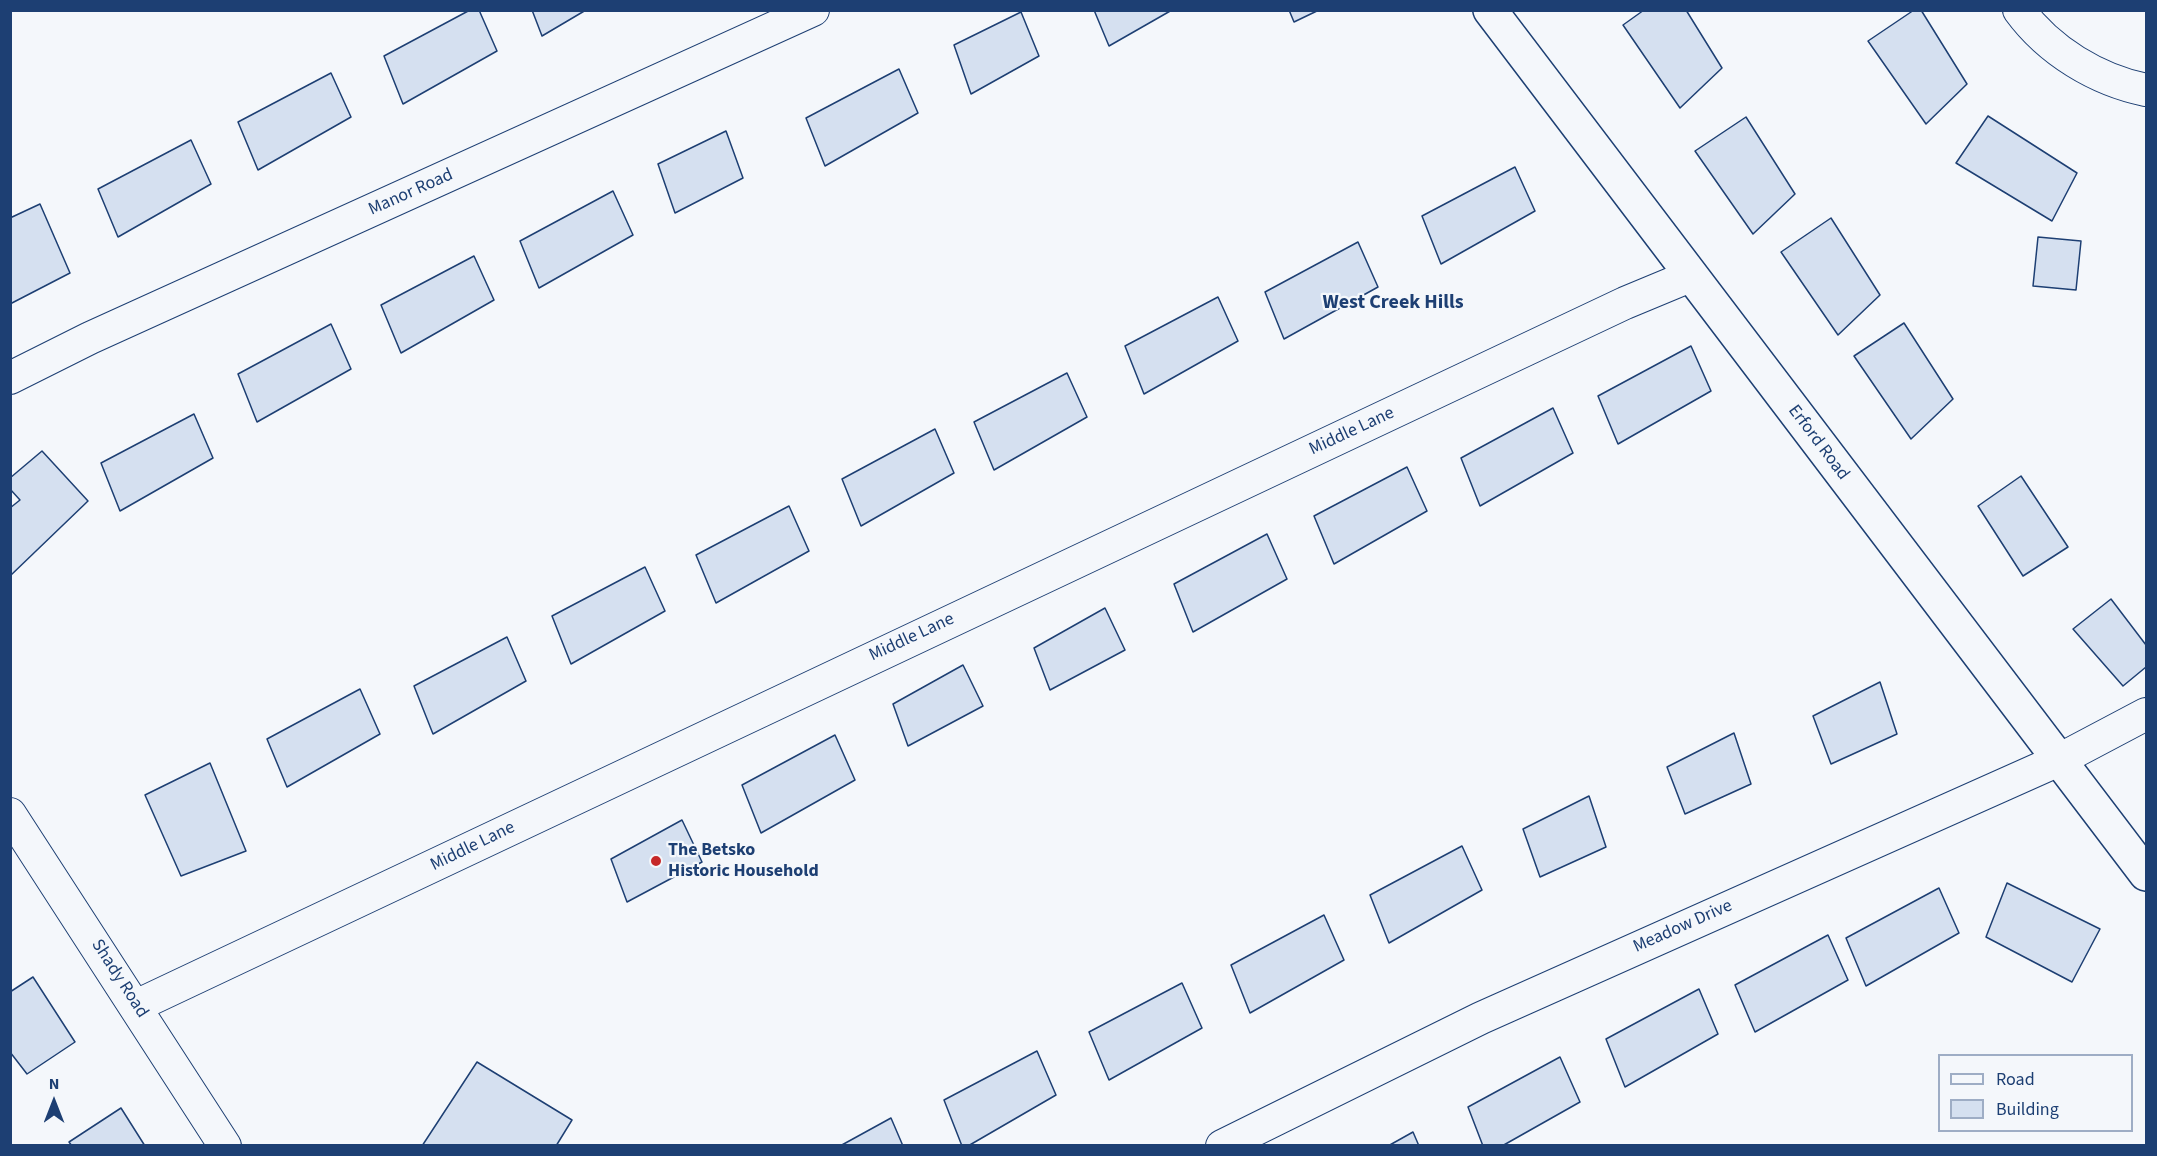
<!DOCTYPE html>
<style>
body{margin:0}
#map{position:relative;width:2157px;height:1156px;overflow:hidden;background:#f4f7fb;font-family:"Source Sans 3",sans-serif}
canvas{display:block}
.frame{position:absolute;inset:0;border:12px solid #1d3f73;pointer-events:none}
.legend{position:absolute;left:1938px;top:1054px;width:195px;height:78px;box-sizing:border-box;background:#f4f7fb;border:2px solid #9eadc5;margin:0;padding:8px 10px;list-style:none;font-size:18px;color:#1d3f73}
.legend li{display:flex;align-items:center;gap:12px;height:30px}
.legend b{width:30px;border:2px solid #9eadc5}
.north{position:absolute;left:24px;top:1072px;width:60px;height:60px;-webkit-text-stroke:4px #f4f7fb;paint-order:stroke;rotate:0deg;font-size:16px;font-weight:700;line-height:24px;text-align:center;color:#1d3f73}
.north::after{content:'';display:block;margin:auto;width:21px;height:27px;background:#1d3f73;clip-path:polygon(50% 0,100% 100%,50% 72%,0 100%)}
</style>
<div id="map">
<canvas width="2157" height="1156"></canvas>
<div class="frame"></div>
<ul class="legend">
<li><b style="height:8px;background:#f4f7fb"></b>Road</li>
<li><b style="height:16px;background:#d5e0f0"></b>Building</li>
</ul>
<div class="north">N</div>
</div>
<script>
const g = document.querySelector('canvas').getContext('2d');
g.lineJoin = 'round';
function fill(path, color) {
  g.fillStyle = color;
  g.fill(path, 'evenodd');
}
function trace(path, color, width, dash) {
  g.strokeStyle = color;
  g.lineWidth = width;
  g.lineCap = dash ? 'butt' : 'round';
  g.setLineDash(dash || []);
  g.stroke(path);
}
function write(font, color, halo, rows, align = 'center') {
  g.font = font + ' "Source Sans 3",sans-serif';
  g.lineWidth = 4.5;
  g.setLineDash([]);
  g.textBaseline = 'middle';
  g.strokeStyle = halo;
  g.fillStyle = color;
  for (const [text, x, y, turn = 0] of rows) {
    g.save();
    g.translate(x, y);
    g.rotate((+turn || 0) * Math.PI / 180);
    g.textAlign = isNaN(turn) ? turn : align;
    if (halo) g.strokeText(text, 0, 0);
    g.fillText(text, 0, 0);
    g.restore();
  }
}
const building = new Path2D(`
 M470,10H479L497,51L403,104L384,56Z
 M532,10H586L542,36Z
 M1094,10H1172L1109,46Z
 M1289,10H1319L1294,22Z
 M1644,10H1686L1722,68L1680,108L1623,25Z
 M1914,10H1921L1967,84L1926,124L1868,41Z
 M1021,12L1039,56L971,94L954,45Z
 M899,69L918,113L825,166L806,118Z
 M331,73L351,117L258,170L238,122Z
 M1988,116L2077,173L2052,221L1956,163Z
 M1746,117L1795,194L1753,234L1695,151Z
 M726,131L743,178L675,213L658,164Z
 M191,140L211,184L118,237L98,189Z
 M1515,167L1535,211L1441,264L1422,216Z
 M613,191L633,235L539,288L520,241Z
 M40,204L70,273L10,304V218Z
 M1831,218L1880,295L1838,335L1781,252Z
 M2038,237L2081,241L2076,290L2033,286Z
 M1358,242L1378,287L1284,339L1265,292Z
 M474,256L494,300L401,353L381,305Z
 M1218,297L1238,341L1144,394L1125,346Z
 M1904,323L1953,399L1911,439L1854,356Z
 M331,324L351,369L257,422L238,374Z
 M1691,346L1711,391L1618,444L1598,396Z
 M1067,373L1087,417L994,470L974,422Z
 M1553,408L1573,453L1480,506L1461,458Z
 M194,414L213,458L120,511L101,463Z
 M935,429L954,473L861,526L842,479Z
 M42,451L88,501L10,576V508L20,500L10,489V478Z
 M1407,467L1427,511L1334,564L1314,516Z
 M2021,476L2068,547L2023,576L1978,506Z
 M789,506L809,551L716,603L696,555Z
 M1267,534L1287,579L1193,632L1174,584Z
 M645,567L665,611L571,664L552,616Z
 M2111,599L2146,645V667L2123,686L2073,629Z
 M1105,608L1125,650L1050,690L1034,648Z
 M507,637L526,681L433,734L414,686Z
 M963,665L983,706L908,746L893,704Z
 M1880,682L1897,734L1831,764L1813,716Z
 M360,689L380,734L287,787L267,739Z
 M1734,733L1751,784L1685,814L1667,767Z
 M835,735L855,780L761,833L742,785Z
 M210,763L246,851L181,876L145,795Z
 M1589,796L1606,847L1540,877L1523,829Z
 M682,820L702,862L627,902L611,859Z
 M1462,846L1482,890L1389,943L1370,895Z
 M2007,883L2100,929L2072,982L1986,937Z
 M1939,888L1959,933L1866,986L1846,938Z
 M1324,915L1344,960L1250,1013L1231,965Z
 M1828,935L1848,980L1755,1032L1735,985Z
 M33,977L75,1042L27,1074L10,1052V992Z
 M1182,983L1202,1028L1109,1080L1089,1032Z
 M1699,989L1718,1034L1625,1087L1606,1039Z
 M1037,1051L1056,1095L968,1146H962L944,1100Z
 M1560,1057L1580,1102L1502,1146H1483L1468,1107Z
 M477,1062L572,1120L556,1146H422Z
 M121,1108L145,1146H72L69,1142Z
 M891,1118L903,1146H840Z
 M1413,1132L1419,1146H1388Z`);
fill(building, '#d5e0f0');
trace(building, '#1d3f73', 1.5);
const minor = new Path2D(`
 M2019,10C2049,51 2097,80 2146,90
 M10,378L90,338L813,10
 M10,814L225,1146
 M136,1006L1625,303L1690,276
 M1222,1146L1481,1018L2059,760L2146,714`);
const tertiary = new Path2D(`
 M1490,10L2146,874`);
trace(minor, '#1d3f73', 34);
trace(tertiary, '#1d3f73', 36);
trace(minor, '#f4f7fb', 32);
trace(tertiary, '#f4f7fb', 33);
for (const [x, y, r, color] of [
 [656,861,6,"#c62828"]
]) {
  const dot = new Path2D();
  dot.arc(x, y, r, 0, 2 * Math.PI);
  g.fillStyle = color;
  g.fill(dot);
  trace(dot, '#f4f7fb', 2);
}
write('18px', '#1d3f73', '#f4f7fb', [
 ["Manor Road",411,193,-24],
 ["Middle Lane",1352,432,-25],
 ["Erford Road",1818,443,53],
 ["Middle Lane",912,638,-25],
 ["Middle Lane",473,847,-26],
 ["Meadow Drive",1683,927,-24],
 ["Shady Road",119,979,57]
]);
write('bold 18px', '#1d3f73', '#f4f7fb', [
 ["The Betsko",668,851],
 ["Historic Household",668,872]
], 'left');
write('bold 20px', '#1d3f73', '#f4f7fb', [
 ["West Creek Hills",1393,304]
]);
</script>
